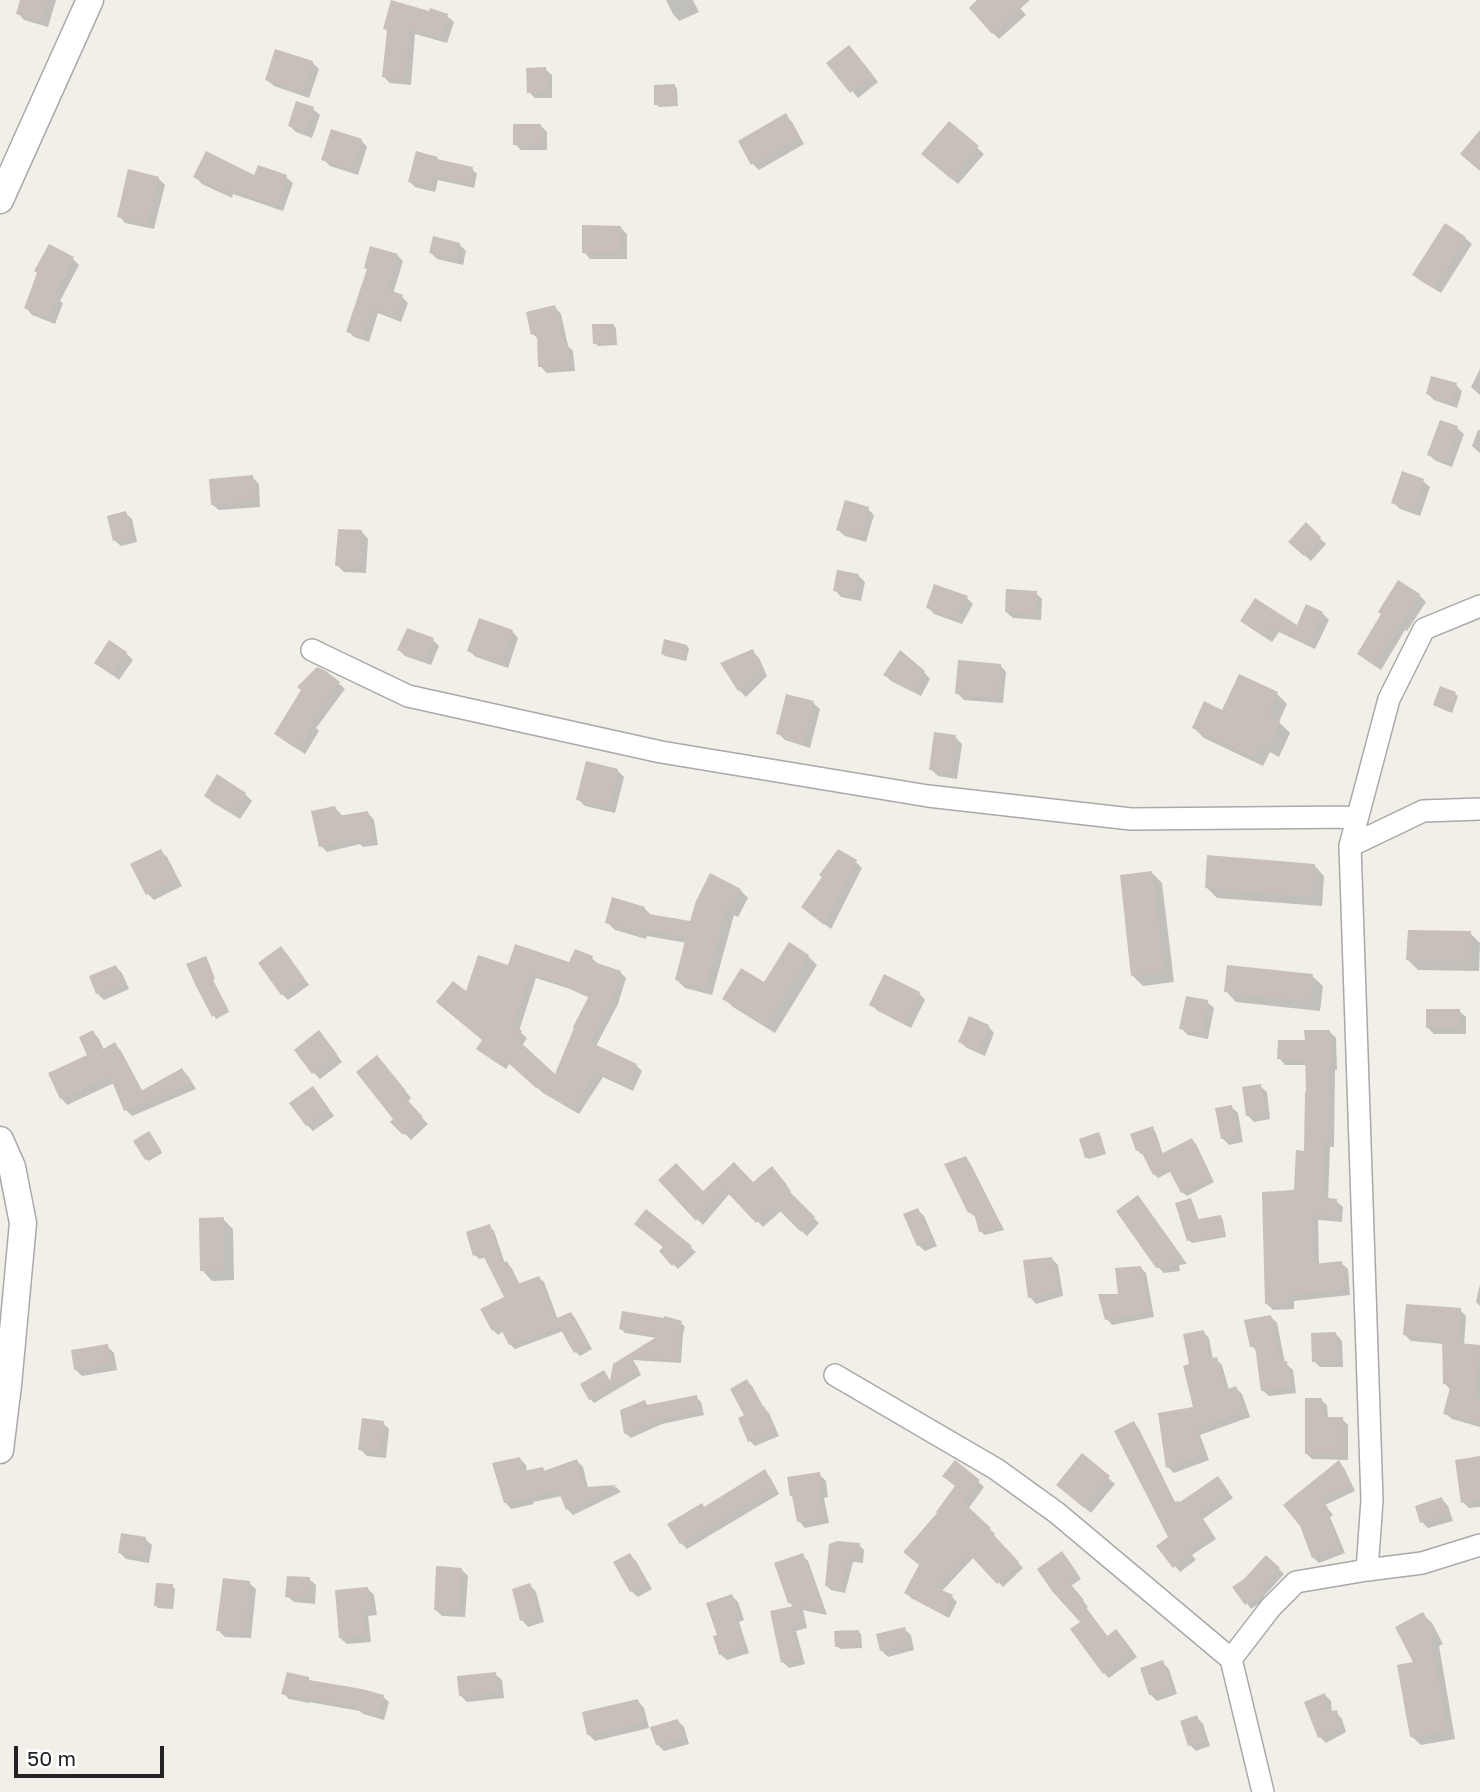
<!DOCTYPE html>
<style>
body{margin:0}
#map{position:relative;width:1480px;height:1792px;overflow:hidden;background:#f2efe9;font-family:"Golos Text",sans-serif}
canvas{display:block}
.scale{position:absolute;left:14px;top:1746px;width:150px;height:32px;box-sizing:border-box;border:4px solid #222;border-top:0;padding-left:9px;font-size:21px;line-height:24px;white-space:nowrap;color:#222;-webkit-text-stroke:5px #fff;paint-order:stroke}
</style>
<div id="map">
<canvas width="1480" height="1792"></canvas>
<div class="scale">50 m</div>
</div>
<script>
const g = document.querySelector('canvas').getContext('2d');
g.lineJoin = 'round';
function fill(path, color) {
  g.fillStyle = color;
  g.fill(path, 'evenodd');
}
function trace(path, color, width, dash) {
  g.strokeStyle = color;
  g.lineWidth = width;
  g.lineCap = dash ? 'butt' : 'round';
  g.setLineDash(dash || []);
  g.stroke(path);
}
fill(new Path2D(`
 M22,0H56L48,27L24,20L18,13Z
 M666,0H693L699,12L679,21L673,14Z
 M980,0H1013L1026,15L999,39L993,33Z
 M447,16L454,22L447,43L415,34L411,85L390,83L384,77L388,32L385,28Z
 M855,53L878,82L858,98L829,63Z
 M312,62L319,69L309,98L274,86L267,80Z
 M545,69L552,75V98H535L529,92Z
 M675,86L677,89L678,106L659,107L656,104Z
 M313,109L320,115L312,138L296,132L290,126Z
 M785,115L792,122L804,144L759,170L753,164Z
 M949,123L984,154L958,184L930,161Z
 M541,126L547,132V150H521L515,144Z
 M361,140L367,147L358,175L330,166L323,159Z
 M437,159L440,162L472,169L477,174L474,188L438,180L435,192L415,187L410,182Z
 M196,177H286L293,183L283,211L233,194L232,198L202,184Z
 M158,178L165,185L154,229L125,223L119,216Z
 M621,228L627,234V259H590L584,252Z
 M434,238L460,245L466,251L463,265L437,259L430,252Z
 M1465,238L1472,244L1441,293L1421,281L1414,274Z
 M397,255L403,261L393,294L402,297L408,303L401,322L378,313L369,342L354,337L348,331Z
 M73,259L79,265L60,301L63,303L55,324L32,315L26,308Z
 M555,307L561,314L568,346L573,351L575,371L547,373L540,366L539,340L533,334Z
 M613,325L616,328L617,345L598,346L595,343Z
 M1480,369V395L1471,387Z
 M1456,385L1462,391L1457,408L1434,400L1428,394Z
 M1457,428L1464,434L1452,467L1436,461L1429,455Z
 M1478,430H1480V453L1472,446Z
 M252,477L259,484L260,507L219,510L212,504Z
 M1423,481L1430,487L1420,516L1400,509L1393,502Z
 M868,509L874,515L866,542L845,536L838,530Z
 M125,513L132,519L137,542L121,546L114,540Z
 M1306,525L1326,544L1311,561L1291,542Z
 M362,532L368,539L366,573L344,572L337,565Z
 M859,576L865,582L861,601L841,597L835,590Z
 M1399,582L1419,595L1426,602L1407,631L1405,630L1381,670L1366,660L1359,654L1383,614Z
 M1036,593L1042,599L1041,620L1013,618L1006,612Z
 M967,598L973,604L962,624L934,614L928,607Z
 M1322,613L1329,620L1315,649L1279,632L1272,642L1249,627L1243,620L1297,628Z
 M512,631L518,638L508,668L476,657L469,651Z
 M433,640L439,646L431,665L405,656L399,650Z
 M687,646L689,649L686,661L665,656L663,653Z
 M752,651L759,658L767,676L746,697L739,690L723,664Z
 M126,653L133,660L119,680L96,662Z
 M1000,665L1006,672L1003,703L964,700L957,693Z
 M924,672L930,679L921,696L891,681L885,675Z
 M338,683L345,689L316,728L319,731L305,754L283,740L277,734Z
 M1277,694L1287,704L1279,722L1290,733L1279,757L1270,752L1263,766L1204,738L1194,728L1223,712Z
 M1455,694L1458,696L1452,713L1435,705Z
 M813,703L820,709L810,748L785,740L778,733Z
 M955,737L962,744L957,779L938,776L931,769Z
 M617,770L624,777L615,813L585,806L578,799Z
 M217,777L245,794L252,801L240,819L212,802L206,796Z
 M335,808L341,814L342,817L368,813L374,820L378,845L363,847L360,844L327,852L321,846Z
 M160,851L167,857L182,886L154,900L148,894Z
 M856,862L862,868L831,929L810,913Z
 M1314,865L1324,876L1322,906L1217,898L1206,887Z
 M1152,873L1162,883L1174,982L1143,986L1133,976Z
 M740,890L748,898L738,917L734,915L712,995L685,988L677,980L687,943L647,936L646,939L615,930L607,922L644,908L652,916L692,923Z
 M1470,933L1480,943L1479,971L1418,970L1408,960Z
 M287,954L309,985L288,1000L282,994Z
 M808,956L817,965L775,1033L733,1007L724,998L765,985Z
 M205,958L208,961L215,979L213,980L229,1012L216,1019L196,984Z
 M592,958L598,964L620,972L626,978L618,1004L596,1046L636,1065L642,1071L633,1091L603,1077L579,1114L543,1093L510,1063L506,1069L484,1054V1040L467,994L509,967L570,965ZM536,978L570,989L590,998L556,1077L522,1046L527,1038L519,1031Z
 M116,967L122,973L129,989L104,1000L97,993Z
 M1312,976L1323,986L1320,1011L1236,1002L1226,991Z
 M919,993L925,1000L911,1028L878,1011L871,1004Z
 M1207,1002L1214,1008L1208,1039L1188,1035L1181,1028Z
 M1459,1011L1466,1017V1034H1434L1428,1028Z
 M988,1026L994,1033L985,1056L967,1048L960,1042Z
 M1329,1031L1336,1038L1337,1070H1335L1334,1147H1330L1328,1200L1336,1201L1343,1207L1342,1222L1318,1220L1319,1265L1341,1263L1348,1269L1350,1295L1294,1301V1309L1273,1310L1266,1303L1305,1153L1307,1065H1285L1279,1058L1306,1042Z
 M93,1032L99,1039L104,1050L115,1044L121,1051L143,1092L182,1070L188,1076L196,1089L132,1116L126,1110L114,1083L67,1105L61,1098L89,1055Z
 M325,1039L342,1062L320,1079L313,1072Z
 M383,1063L411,1098L407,1102L428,1124L411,1140L393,1122L396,1119Z
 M1260,1086L1267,1092L1270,1119L1254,1122L1247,1115Z
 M319,1095L334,1116L313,1131L307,1125Z
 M1231,1107L1238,1113L1243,1142L1229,1145L1222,1138Z
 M1152,1128L1156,1133L1163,1155L1192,1140L1196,1144L1214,1182L1187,1196L1182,1192L1172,1171L1158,1178L1154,1174L1144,1153L1141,1154L1137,1150Z
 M1099,1134L1101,1137L1106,1154L1089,1159L1086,1157Z
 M152,1136L162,1153L149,1161L146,1159Z
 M966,1158L970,1163L1004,1230L985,1235L980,1231L976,1215L974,1216L969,1212Z
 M734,1164L753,1184L777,1174L791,1191L788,1193L819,1223L807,1236L781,1211L763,1227L730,1193L703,1225L661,1180L703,1194Z
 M1190,1200L1193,1203L1199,1221L1221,1217L1223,1220L1226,1237L1192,1243L1189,1240Z
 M1144,1204L1187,1264L1179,1265L1180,1271L1164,1273L1158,1267Z
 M918,1210L924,1216L937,1246L925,1251L918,1245Z
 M646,1211L696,1252L678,1269L661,1251L665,1247Z
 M223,1219L233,1229L234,1280L212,1281L202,1270Z
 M489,1226L494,1231L505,1264L506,1263L511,1267L520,1285L539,1278L544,1282L558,1320L571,1314L575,1318L592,1349L580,1356L575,1351L563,1331L515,1349L510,1344L504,1331L498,1335L493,1330L506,1298L486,1257L479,1259L475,1255Z
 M1052,1259L1058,1265L1063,1296L1036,1304L1030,1297Z
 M1140,1267L1146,1273L1154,1317L1112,1325L1107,1319L1120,1296Z
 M1480,1284V1306L1476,1302Z
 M1460,1310L1466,1316L1464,1346L1480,1347V1427L1452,1419L1445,1413L1451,1390L1444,1383V1344L1411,1341L1405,1335Z
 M1270,1316L1277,1323L1285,1363L1293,1370L1296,1393L1269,1396L1262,1390L1258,1352L1252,1346Z
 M681,1323L685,1327L683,1334L681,1363L633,1360L641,1375L594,1403L590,1399L582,1385L607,1376L611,1383L615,1365L657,1338L625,1333L621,1329Z
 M1203,1332L1209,1338L1213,1360L1216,1359L1222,1365L1229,1390L1236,1388L1242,1394L1250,1417L1200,1435L1209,1460L1174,1473L1168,1467L1160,1414L1195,1409L1191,1366Z
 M1336,1334L1342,1341L1343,1367H1320L1314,1361Z
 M107,1346L114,1353L117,1370L82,1376L75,1369Z
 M746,1381L752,1386L764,1408L769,1413L779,1436L755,1446L750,1441Z
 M696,1397L701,1402L704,1415L662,1424L631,1438L626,1434L622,1411L644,1402L649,1406Z
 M1321,1400L1327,1405L1328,1419H1342L1348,1425V1460L1312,1459L1306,1453Z
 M383,1423L389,1429L386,1458L367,1456L360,1449Z
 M1134,1423L1139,1429L1176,1504L1223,1484L1233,1498L1203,1519L1216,1539L1192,1555L1196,1560L1180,1572L1159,1546L1170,1538Z
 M1082,1455L1115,1484L1091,1513L1065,1491Z
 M519,1458L526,1465L527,1472L543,1469L546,1472L577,1461L583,1467L588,1488L616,1487L621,1492L573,1515L567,1509L562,1496L533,1502L534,1504L511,1509L505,1502Z
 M1480,1458V1507L1469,1508L1463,1502Z
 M955,1462L984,1487L968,1509L995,1534L993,1537L1023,1568L1003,1587L974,1557L941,1592L952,1597L957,1602L949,1618L911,1598L906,1593L921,1565L939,1513L956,1487Z
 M1339,1462L1344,1468L1355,1491L1325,1505L1333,1515L1330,1517L1345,1553L1319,1563L1313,1557L1301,1526Z
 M764,1471L770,1477L779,1494L687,1549L681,1543L705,1509Z
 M819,1474L826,1481L828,1497L824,1498L829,1523L805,1528L799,1521Z
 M1442,1499L1448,1506L1453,1521L1428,1528L1422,1522Z
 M145,1539L152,1545L149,1563L126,1559L120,1553Z
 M831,1545H859L864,1550L863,1563L853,1562L845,1593L831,1590L826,1585Z
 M630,1555L636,1561L652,1589L638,1597L631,1591Z
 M802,1555L808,1561L827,1615L803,1610L807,1628L796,1631L805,1664L789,1668L783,1662L772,1612L795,1608L789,1602Z
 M1266,1557L1284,1574L1264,1596L1266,1599L1251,1609L1235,1587L1245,1580Z
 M1067,1558L1081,1579L1071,1586L1088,1607L1086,1608L1108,1637L1121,1636L1137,1657L1109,1678L1104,1673L1082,1622L1053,1590Z
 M461,1569L468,1576L465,1617L442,1616L436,1610Z
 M309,1579L316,1585L315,1604L294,1602L287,1596Z
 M249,1583L256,1589L251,1638L225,1637L218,1630Z
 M530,1585L536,1592L544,1622L528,1627L522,1620Z
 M172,1586L175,1589L173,1609L158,1608L155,1605Z
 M368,1589L374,1595L377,1615L368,1616L371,1642L347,1644L340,1638Z
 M732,1596L738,1602L744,1620L739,1622L749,1653L727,1660L720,1654Z
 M1423,1614L1432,1623L1443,1644L1439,1646L1455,1739L1421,1745L1411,1736L1416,1663Z
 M904,1629L911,1635L914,1650L888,1657L882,1651Z
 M858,1631L861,1634L862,1648L840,1649L837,1646Z
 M1162,1662L1169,1669L1177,1694L1157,1701L1150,1694Z
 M495,1674L502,1680L504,1698L467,1702L460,1695Z
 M308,1679L312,1683L383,1697L389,1702L384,1720L363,1714L360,1711L309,1702V1703L289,1699L283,1693Z
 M1325,1695L1331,1701L1332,1713L1336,1712L1342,1719L1346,1732L1326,1743L1320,1737Z
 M638,1701L644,1708L649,1728L595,1741L588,1734Z
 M1197,1717L1203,1724L1210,1746L1196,1751L1190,1745Z
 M678,1721L684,1727L689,1744L664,1751L657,1744Z`), '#0003');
fill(new Path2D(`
 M20,0H48L41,22L16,14Z
 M391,0L429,11L430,8L448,14L441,38L409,28L405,79L382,77L387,30L383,29Z
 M977,0H1030L992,34L969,8Z
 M849,45L873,75L850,93L826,63Z
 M275,49L313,61L303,92L265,80Z
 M546,67L547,92L527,93L526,68Z
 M675,84L676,104L654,105V85Z
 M296,101L314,107L306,132L288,126Z
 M786,113L799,137L751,165L738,141Z
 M949,121L979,146L951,179L921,154Z
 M513,124H541L542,144L513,145Z
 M331,129L362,139L352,169L321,160Z
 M1480,130V171L1460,154Z
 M206,151L254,175L258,165L287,175L277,206L227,189L225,193L193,177Z
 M416,151L438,157L437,159L473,167L469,184L433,176L430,188L408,182Z
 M128,169L159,177L147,224L117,217Z
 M1445,223L1466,237L1434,288L1412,275Z
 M582,225L621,226V253H582Z
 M433,236L460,243L456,259L429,253Z
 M49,244L74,257L54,294L57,295L48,318L24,308L37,273L34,271Z
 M370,246L398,254L387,289L403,295L395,317L372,308L363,337L346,332L367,269L364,268Z
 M555,305L564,343H568L569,366L538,367L537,333L531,335L526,312Z
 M592,324H614L615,343L593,344Z
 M1431,376L1457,383L1451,402L1426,394Z
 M1440,420L1458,426L1445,462L1427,455Z
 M1402,471L1424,479L1413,510L1391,503Z
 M253,475L255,501L211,505L209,479Z
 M845,500L869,507L860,537L836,530Z
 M126,511L132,536L113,541L107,516Z
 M1306,522L1321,537L1304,556L1288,542Z
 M338,529L362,530L360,567L335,566Z
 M837,570L859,574L855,595L833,591Z
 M1398,580L1420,594L1400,626L1398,625L1374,664L1357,654L1381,614L1378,612Z
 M934,584L968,596L955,618L926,608Z
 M1006,589L1037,591L1035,614L1005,612Z
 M1255,598L1297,625L1306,604L1323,612L1308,644L1272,627L1265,637L1240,621Z
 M479,618L513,630L501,663L467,651Z
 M407,628L434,638L425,660L397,650Z
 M664,639L687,645L684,660L661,654Z
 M109,640L127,652L112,675L94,663Z
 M753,649L762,669L738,691L720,663Z
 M900,650L925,671L914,691L883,675Z
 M958,660L1001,664L997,697L955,694Z
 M317,667L326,671L340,682L310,721L313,723L298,749L274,734L301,690L297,687Z
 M1239,674L1278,692L1267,715L1280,721L1268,748L1259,744L1253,757L1192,728L1204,701L1222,710Z
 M1440,686L1456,692L1449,712L1433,705Z
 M786,694L814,701L803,743L776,734Z
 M934,732L956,735L951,773L929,770Z
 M586,761L618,769L609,807L576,800Z
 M217,774L246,793L233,814L204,796Z
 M335,806L338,816L368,811L373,839L355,842L354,838L319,847L311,811Z
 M161,849L176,879L146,895L130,864Z
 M838,849L857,860L824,925L801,907L822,877L819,875Z
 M1207,855L1315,864L1312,897L1205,888Z
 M1152,871L1164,972L1131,976L1120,875Z
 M710,873L741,889L730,910L726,908L705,988L675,980L686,937L639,929L638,932L605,923L612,897L645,907L643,913L690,921L696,901Z
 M1408,930L1471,931L1470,962L1406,960Z
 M789,942L809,955L766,1025L722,999L741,968L764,982Z
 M515,944L569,962L575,949L593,956L591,961L621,971L613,997L590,1042L637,1064L627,1086L596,1072L572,1110L537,1087L536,1088L504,1059L500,1065L476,1049L482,1040L436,1002L453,981L466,991L478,955L508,965ZM530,973L562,984L589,996L573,1027L574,1028L555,1074L517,1039L522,1031L513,1025Z
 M281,946L304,978L281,995L258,963Z
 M206,956L214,976L211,977L228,1009L212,1017L195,984L186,964Z
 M116,965L124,983L96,994L89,976Z
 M1227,965L1313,974L1310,1002L1224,992Z
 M884,974L920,992L905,1023L869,1005Z
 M1186,996L1208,1000L1202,1033L1179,1029Z
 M1426,1009H1460V1029L1426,1028Z
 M969,1016L989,1025L978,1051L958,1042Z
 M93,1030L102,1050L115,1042L141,1091L182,1068L191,1083L124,1111L110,1076L60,1099L48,1073L87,1055L79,1037Z
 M319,1030L337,1054L312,1074L294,1050Z
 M1304,1030H1330L1331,1064H1329L1328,1141H1324L1322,1197L1337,1199L1336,1216L1312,1214L1313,1264L1342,1261L1345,1289L1288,1295V1303L1265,1304L1262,1192L1294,1190L1296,1150L1304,1151L1305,1092H1306L1305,1059H1277L1278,1040H1305Z
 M377,1055L406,1091L402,1094L423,1117L403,1135L390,1122L393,1119L356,1072Z
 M1261,1084L1265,1113L1246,1116L1242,1087Z
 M313,1086L329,1109L306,1126L289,1103Z
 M1232,1105L1238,1136L1221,1139L1215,1108Z
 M1153,1126L1161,1154L1192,1138L1211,1178L1181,1193L1168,1168L1153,1175L1140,1149L1136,1151L1130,1134Z
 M149,1131L161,1150L145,1160L133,1141Z
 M1099,1132L1105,1152L1085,1158L1079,1139Z
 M966,1156L1000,1225L979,1232L973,1210L968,1213L944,1164Z
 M734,1162L753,1182L772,1166L787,1185L785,1187L815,1217L801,1232L775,1206L756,1223L724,1189L696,1221L658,1180L676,1163L703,1191Z
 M1138,1195L1182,1257L1174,1259L1175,1265L1156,1268L1116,1211Z
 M1191,1198L1198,1219L1221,1215L1224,1235L1187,1241L1175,1203Z
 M918,1208L931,1239L917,1246L903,1214Z
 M646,1209L692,1246L672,1266L659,1251L663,1247L634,1224Z
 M224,1217V1270L200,1271L199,1218Z
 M490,1224L502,1263L507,1261L518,1284L539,1276L555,1319L571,1312L589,1344L574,1353L557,1323L558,1327L509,1345L500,1327L492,1331L480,1309L504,1297L482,1253L473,1256L466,1232Z
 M1052,1257L1058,1290L1028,1298L1023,1260Z
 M1141,1266L1150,1312L1105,1320L1098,1294H1118L1115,1268Z
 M1406,1304L1461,1308L1458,1343L1480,1345L1474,1397L1480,1399V1423L1443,1414L1451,1384H1443L1442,1339L1403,1335Z
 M622,1311L664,1318V1316L682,1321L679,1330L677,1360L631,1357L639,1370L589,1400L580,1384L604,1370L610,1381L613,1364L658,1336L619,1329Z
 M1271,1315L1280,1362L1287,1361L1290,1387L1261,1391L1255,1346L1250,1347L1244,1320Z
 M1204,1330L1209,1359L1217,1357L1225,1390L1236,1386L1245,1411L1195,1429L1204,1454L1166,1468L1158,1413L1193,1407L1183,1366L1189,1364L1183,1334Z
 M1336,1332L1337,1361L1312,1362L1311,1333Z
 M108,1344L111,1364L74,1370L71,1350Z
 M747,1379L762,1407L764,1406L775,1430L748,1442L738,1418L744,1415L730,1389Z
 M697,1395L699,1411L656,1420L624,1434L620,1410L645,1400L647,1405Z
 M1305,1398H1322L1323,1417H1343V1454H1305Z
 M362,1418L384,1421L380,1452L358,1450Z
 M1134,1421L1174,1502L1179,1501L1180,1502L1218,1476L1229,1492L1199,1513L1212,1533L1188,1549L1192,1553L1173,1568L1156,1546L1168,1537L1114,1431Z
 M1082,1453L1110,1476L1084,1508L1056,1485Z
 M1480,1456V1500L1461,1503L1455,1460Z
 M520,1457L523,1471L543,1467L544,1471L577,1459L584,1487L617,1485L566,1510L558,1490L528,1496L529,1498L504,1503L492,1463Z
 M955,1460L980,1480L963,1502L991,1528L989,1530L1019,1562L997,1584L968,1553L935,1587L953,1595L944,1615L904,1593L919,1565L903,1552L937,1513L936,1512L955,1486L942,1476Z
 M1339,1460L1351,1485L1321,1499L1328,1508L1325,1510L1340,1547L1312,1558L1300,1526L1283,1505Z
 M765,1469L775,1488L680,1544L667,1524L702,1503L704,1507Z
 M820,1472L822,1491L819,1492L824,1517L797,1522L792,1496H790L787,1477Z
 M1442,1497L1447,1515L1420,1523L1415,1506Z
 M121,1533L146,1537L143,1557L118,1553Z
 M838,1541L860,1543L858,1559L848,1558L841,1589L825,1586L829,1544Z
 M1062,1551L1077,1573L1067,1580L1084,1600L1082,1602L1107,1636L1116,1629L1133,1651L1103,1674L1070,1629L1080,1622L1052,1591L1037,1569Z
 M630,1553L647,1582L630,1592L613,1562Z
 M803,1553L823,1610L798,1605L802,1623L791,1625L800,1658L781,1663L770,1611L798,1605L788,1603L774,1563Z
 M1266,1555L1280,1568L1260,1590L1263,1594L1245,1605L1232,1587L1244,1579Z
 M436,1566L462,1568L459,1611L434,1610Z
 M287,1576L310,1577L309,1598L285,1597Z
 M223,1578L250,1581L245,1633L216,1631Z
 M156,1583L173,1584L170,1607L154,1606Z
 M530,1583L539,1616L520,1621L512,1589Z
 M368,1587L372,1609L363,1610L366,1636L339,1638L335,1590Z
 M732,1594L739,1614L734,1615L744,1646L719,1655L713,1636L717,1635L706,1603Z
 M1423,1612L1435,1634L1430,1637L1447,1730L1410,1737L1397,1665L1413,1662L1395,1627Z
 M905,1627L909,1644L880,1651L876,1634Z
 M859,1630L860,1646L835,1647L834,1631Z
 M1163,1660L1171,1688L1149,1695L1140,1668Z
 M287,1672L309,1677V1680L362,1689L384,1695L379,1715L356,1709L357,1706L304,1698V1699L281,1694Z
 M496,1672L498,1692L459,1696L457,1676Z
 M1325,1693L1326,1712L1337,1710L1341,1726L1318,1738L1304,1702Z
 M638,1699L643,1722L587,1735L582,1712Z
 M1197,1715L1205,1740L1188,1746L1180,1721Z
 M678,1719L683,1737L656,1745L650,1727Z`), '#c7bfb8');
const minor = new Path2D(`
 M312,650L408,696L661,752L928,796L1131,819L1356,817
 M1350,846L1423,811L1480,809
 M835,1375L996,1469L1057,1513L1231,1659
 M1367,1570L1372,1500L1350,846L1389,699L1424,629L1480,606
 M1263,1792L1231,1659L1271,1607L1296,1582L1367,1570L1422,1563L1480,1545`);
const tertiary = new Path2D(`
 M0,200L90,0
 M0,1140L12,1167L23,1223L8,1385L0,1450`);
trace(minor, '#a9a9a9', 24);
trace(tertiary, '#a9a9a9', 29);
trace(minor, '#fff', 21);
trace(tertiary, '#fff', 26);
</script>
